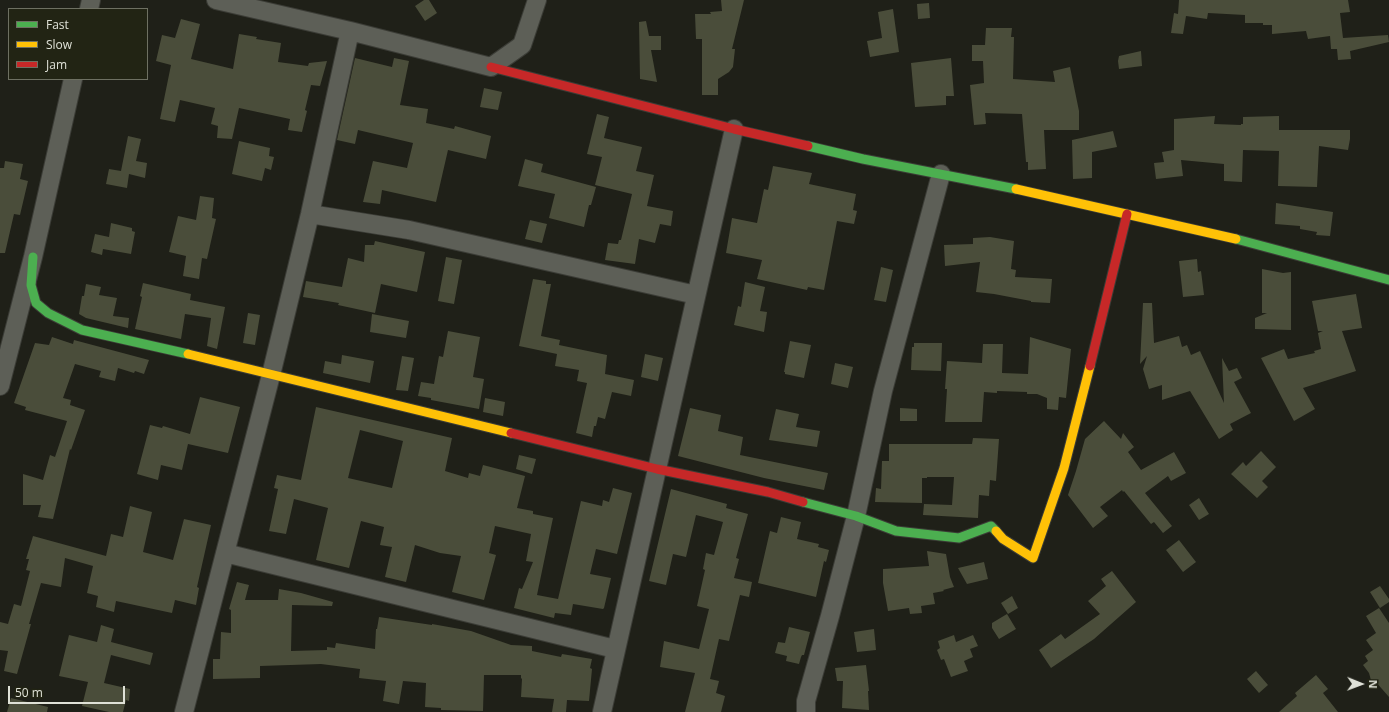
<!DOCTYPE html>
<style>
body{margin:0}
#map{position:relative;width:1389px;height:712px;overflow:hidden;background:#1f2018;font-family:"Open Sans",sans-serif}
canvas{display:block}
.legend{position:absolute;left:8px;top:8px;width:140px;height:72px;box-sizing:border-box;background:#222414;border:1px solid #6e7062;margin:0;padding:5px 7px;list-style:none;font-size:12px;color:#dfe1d7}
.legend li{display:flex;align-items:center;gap:8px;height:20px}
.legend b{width:20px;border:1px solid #6e7062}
.north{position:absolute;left:1341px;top:664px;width:40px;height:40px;-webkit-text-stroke:3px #222414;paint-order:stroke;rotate:91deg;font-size:11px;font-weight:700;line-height:16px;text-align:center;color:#dfe1d7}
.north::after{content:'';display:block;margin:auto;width:14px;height:18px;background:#dfe1d7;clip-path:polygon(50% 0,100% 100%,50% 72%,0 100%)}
.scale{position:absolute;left:8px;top:686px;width:117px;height:18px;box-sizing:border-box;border:2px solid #dfe1d7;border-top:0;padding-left:5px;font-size:12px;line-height:14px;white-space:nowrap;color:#dfe1d7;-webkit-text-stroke:3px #222414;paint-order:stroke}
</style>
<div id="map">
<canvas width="1389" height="712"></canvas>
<ul class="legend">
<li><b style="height:5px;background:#4caf50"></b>Fast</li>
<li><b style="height:5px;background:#ffc107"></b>Slow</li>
<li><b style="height:5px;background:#c62828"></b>Jam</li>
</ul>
<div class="north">N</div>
<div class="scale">50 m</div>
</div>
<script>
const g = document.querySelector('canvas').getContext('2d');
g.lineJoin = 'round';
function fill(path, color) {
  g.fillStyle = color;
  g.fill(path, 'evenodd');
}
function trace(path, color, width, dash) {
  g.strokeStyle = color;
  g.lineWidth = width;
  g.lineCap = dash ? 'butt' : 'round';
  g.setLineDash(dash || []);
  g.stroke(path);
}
fill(new Path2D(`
 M424,0H429L437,13L425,21L415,6Z
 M721,0H744L732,49H735L733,67L729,72L718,79V95H702V39H696L695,14H711L710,12L722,11Z
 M1179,0H1348L1350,12L1340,13L1343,38L1388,35L1389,42L1350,51L1351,59L1338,60L1337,49H1331L1330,36L1308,39L1306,31L1272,34V25H1263V23H1245V15L1208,13L1207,19L1186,16L1183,34L1171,33L1174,13L1178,14Z
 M929,3L930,18L918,19L917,4Z
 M893,9L899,52L870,57L867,41L882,38L878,12Z
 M181,19L200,24L191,59L233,69L239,34L257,37L256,39L281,43L278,62L308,66L309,63L327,61L320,86L311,85L305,110L307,111L302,132L288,130L290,119L239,108L232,139L217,138L218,126L211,124L215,108L180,100L175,122L160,119L171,65L156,61L162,35L175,38Z
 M646,21L649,36H661V50H651L657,82L640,79L639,22Z
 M986,28H1012L1011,37H1014L1013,79L1055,82L1053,71L1070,67L1079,111V130H1044L1046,169L1028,170V162H1026L1022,114L985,113L986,124L974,125L970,85L984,83L983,61H972V45H985Z
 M1141,51L1142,66L1119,69L1118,61L1119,56Z
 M355,58L392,67L394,58L409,61L400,105L428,109L426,123L454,129L455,126L491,136L486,159L448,150L436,202L382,190L380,204L363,202L373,161L407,168L413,143L358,130L355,144L337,140Z
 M951,58L954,96H946V105L915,107L911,63Z
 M484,88L502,92L498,110L480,107Z
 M597,114L609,117L604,138L642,147L636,171L654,175L647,206L673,211L671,226L660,224L655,243L639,239L635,264L605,260L608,243L618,244L619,240H621L632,194L595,185L602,157L587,154Z
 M1215,116L1214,124L1241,125V124H1243V117L1279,116V130H1350V139L1348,150L1319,146L1317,187L1278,186L1279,151L1243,150L1242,182L1224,181V164L1181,160L1183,176L1156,179L1154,163L1164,162L1162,152L1174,150V119Z
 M1113,131L1117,147L1092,152V178L1073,179L1072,140Z
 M128,136L141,139L136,161L147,163L145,178L129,174L127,188L106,184L109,169L121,171Z
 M239,141L270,148L269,156L274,157L271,170L265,168L262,181L232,174Z
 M525,159L543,164L541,172L596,187L591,205H589L584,227L549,218L555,194L518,186Z
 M5,161L23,164L20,179L28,181L20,215L14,214L5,253H0V168H4Z
 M773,166L812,173L809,184L856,194L853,210L857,211L854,224L837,221L824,290L808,287L807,290L757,279L762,260L726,253L732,218L757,223L764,189L768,190Z
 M200,196L214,198L212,218L216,219L207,259L202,258L199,279L183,276L186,256L169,252L178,216L196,220Z
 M1276,203L1333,212L1330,236L1316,235L1317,232L1300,229V226L1275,224Z
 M530,220L547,224L542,243L525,239Z
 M111,223L132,228V231L135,232L131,254L103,249L102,255L91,252L95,234L109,237Z
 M990,237L1014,241L1011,269L1016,270L1015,277L1052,279L1050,303L1031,302V301L994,294L976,292L980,262L945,266L944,245L973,244V238Z
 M375,241L425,252L417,292L381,284L375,313L338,305L339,303L303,297L306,281L342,287L348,258L364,262L365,245H374Z
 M446,257L462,260L454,304L438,301Z
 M1197,259L1198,272L1201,271L1204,295L1183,297L1179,261Z
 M881,267L893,270L886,302L874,300Z
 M1262,269L1283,273L1291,272V330L1255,329V318L1267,313H1262Z
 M533,279L546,281V284H551L541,336L560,340L559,345L607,355L605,374L634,380L631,396L612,392L605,419L598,417L596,426H594L592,437L576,433L587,383L577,381L579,370L555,366L557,354L519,346Z
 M745,282L765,287L760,311L767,312L764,332L734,325L738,306L741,307Z
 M143,283L191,294L190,300L225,307L217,349L207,346L211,318L185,314L181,339L135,329L142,297L140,296Z
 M86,284L101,287L99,295L117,298L113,316L129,318L128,328L86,318L79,314L82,296H84Z
 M1356,294L1362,328L1342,331L1356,371L1303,388L1315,409L1294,421L1261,358L1284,349L1288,359L1315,353L1314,351L1321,349L1318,333L1323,331H1318L1312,301Z
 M1143,303H1152L1154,343L1179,336L1182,347L1187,345L1191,355L1200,351L1224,403L1222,358L1229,371L1237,368L1242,378L1234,382L1251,413L1230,424L1233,430L1219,439L1190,391L1162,400V385L1149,389L1143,369L1147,356L1140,364Z
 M248,313L260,315L255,345L243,343Z
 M372,314L409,321L406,338L370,332Z
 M448,331L480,337L473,377L484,379L479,409L431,400V398L418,396L421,382L434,384L439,356L443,357Z
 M52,337L73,344L74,340L149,360L144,374L135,371L134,373L118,368L115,381L99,377L101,371L75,364L63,398L71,400L70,405L85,410L71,450L70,449L53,519L38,517L41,505H23V474L43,480L50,455L55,457L67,421L25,410L26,407L14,403L35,343L49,345Z
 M1030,337L1071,349L1066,398L1059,397L1058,410L1047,409V398L1037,394H1027V392L997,391V393L984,392L982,422H945L947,389H945L947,361L982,363L983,344H1003L1002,373L1028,374Z
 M790,341L811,345L804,378L785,374V372H784Z
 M914,343H942L941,371L911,370L912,347H914Z
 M645,354L663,358L658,381L641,377Z
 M342,355L374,361L370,383L323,373L325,361L341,364Z
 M402,356L414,358L408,391L396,390Z
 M835,363L853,367L848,388L831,384Z
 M200,397L240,407L228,453L188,444L182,470L161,465L158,480L137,474L150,425L162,428L163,426L190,434Z
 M485,398L505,402L503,416L483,412Z
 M316,407L452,438L445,471L468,478L469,473L480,476L483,465L525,476L517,508L533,511V514L553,518L537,595L558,599L581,501L602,506L603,500L609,502L613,488L632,493L617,554L596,549L590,574L611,578L604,608L603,609L573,604L571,615L555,613L554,618L514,608L519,588L522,589L533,562L526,561L531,534L495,526L489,553L496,555L484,600L452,592L461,556L440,553L415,545L406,582L385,577L392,547L380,545L384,527L361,521L349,568L316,560L328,508L294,499L286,534L269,531L278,489L274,488L277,475L301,480ZM360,430L403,441L392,488L348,478Z
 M690,408L721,415L718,431L743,437L740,455L828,473L824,490L764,478L678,456Z
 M900,408L917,409V421H900Z
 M776,409L799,414L796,427L820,431L817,447L769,440Z
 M1104,421L1121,439L1123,433L1134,447L1128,452L1141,470L1174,452L1186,473L1171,481L1168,476L1145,493L1172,526L1163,533L1154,522L1151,524L1124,491L1123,492L1122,490L1100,507L1108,516L1093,528L1068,495L1076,471L1085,439Z
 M973,438L999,439L996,481L990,480L989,496L979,495L978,518L923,515L924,504L952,505L954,477H927V478H922V503L875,502L876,488L881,489L882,461H889V444H972Z
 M1261,451L1276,467L1262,481L1268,487L1257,498L1231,474L1243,462L1246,466Z
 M519,455L536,459L532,474L516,469Z
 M671,489L727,504L726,508L748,514L736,558L739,559L734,578L752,582L749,597L740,595L729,641L719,639L710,679L719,681L716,693L725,696L721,712H685L695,673L660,667L664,641L699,649L709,609L697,606L705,570L703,569L706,553L714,555L723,522L696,515L686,557L673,554L666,585L649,581Z
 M1199,498L1209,514L1199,520L1189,505Z
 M130,506L152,512L143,552L173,560L184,519L211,525L197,587L199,588L196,605L175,600L172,613L116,601L114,612L96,607L98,596L87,593L93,566L65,558L61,587L41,583L29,624H31L17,674L4,671L8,651L0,650V622L8,624L14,604L21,606L30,571L26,570L29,559H26L33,536L106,556L111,534L123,537Z
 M781,517L801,522L797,539L819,544L818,547L829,550L826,562L824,561L816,597L758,583L770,531L777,533Z
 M1179,540L1196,562L1183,572L1166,550Z
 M927,551L946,554L950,577L954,587L943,590L944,591L933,593L935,604L921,606L922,613L910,614L909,608L888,611L883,583V569L929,566Z
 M984,562L988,579L967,584L958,568Z
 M1112,571L1136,602L1094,639L1051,668L1039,650L1061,634L1065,639L1100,614L1088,601L1106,586L1101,579Z
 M237,582L249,585L245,600H278L279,589L301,593L333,602L332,606L292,605L291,651L327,650V647L335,648L336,643L375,649L376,629H377L379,617L432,625V624L471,631L511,645L532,646V651L561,657L562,654L592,659L590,668L592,669L589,701L567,700L566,712H552L554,699L521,697L522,679L521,678V675H484L483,711L441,710V708L425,707L426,683L403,681L399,704L383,701L386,681L359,678L360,669L321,664L260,666V678L213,679V659H220L221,632L231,633V610L229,609Z
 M1380,586L1389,599V602L1380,608L1370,592Z
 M1012,596L1018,608L1008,614L1001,603Z
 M1379,608L1389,623V697L1375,681L1372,684L1369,673L1363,665L1368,661L1365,656L1373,650L1366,640L1376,633L1366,616Z
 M1007,614L1016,629L999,639L992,628V623Z
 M101,625L114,629L111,642L153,653L150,665L111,655L104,683L130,689L129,701L126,700L123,712H109L82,706L88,682L59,676L69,635L97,642Z
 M789,627L810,632L804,655H802L801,657L799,664L786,661L787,656L775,653L778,642L785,643Z
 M874,629L876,650L857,652L854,632Z
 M954,635L956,642L973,635L978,646L970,649L973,657L964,661L968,671L951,677L944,659L941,660L937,650L940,648L938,641Z
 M866,665L869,691H868L869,710L842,708L843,681H837L835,668Z
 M1256,671L1268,685L1259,693L1247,679Z
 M1316,675L1328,689L1323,693L1338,712H1279L1297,696L1295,693Z
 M11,698L48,707L47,712H7Z`), '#4a4d3a');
const street = new Path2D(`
 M216,0L350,31L491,67L522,45L537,0
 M89,9L91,0
 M310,214L409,230L696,295
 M0,386L33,257L73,79
 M225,553L615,649
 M184,712L271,375L310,214L350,31
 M602,712L734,129
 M806,712V701L830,616L856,516L883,391L941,174`);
const fast = new Path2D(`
 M808,146L863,159L1016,189
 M1236,239L1389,280
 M33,257L31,285L36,303L48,313L82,330L188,354
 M803,502L856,516L896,531L959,538L991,526L996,531`);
const slow = new Path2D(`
 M1016,189L1236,239
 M188,354L511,433
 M996,531L1003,539L1033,558L1064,468L1090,366`);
const jam = new Path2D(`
 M491,67L734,129L808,146
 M1090,366L1127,214
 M511,433L657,469L768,492L803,502`);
trace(street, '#3b3c36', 20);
trace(fast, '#3b3c36', 11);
trace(slow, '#3b3c36', 11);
trace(jam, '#3b3c36', 11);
trace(street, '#5d5f57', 18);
trace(fast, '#4caf50', 9);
trace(slow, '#ffc107', 9);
trace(jam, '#c62828', 9);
</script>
